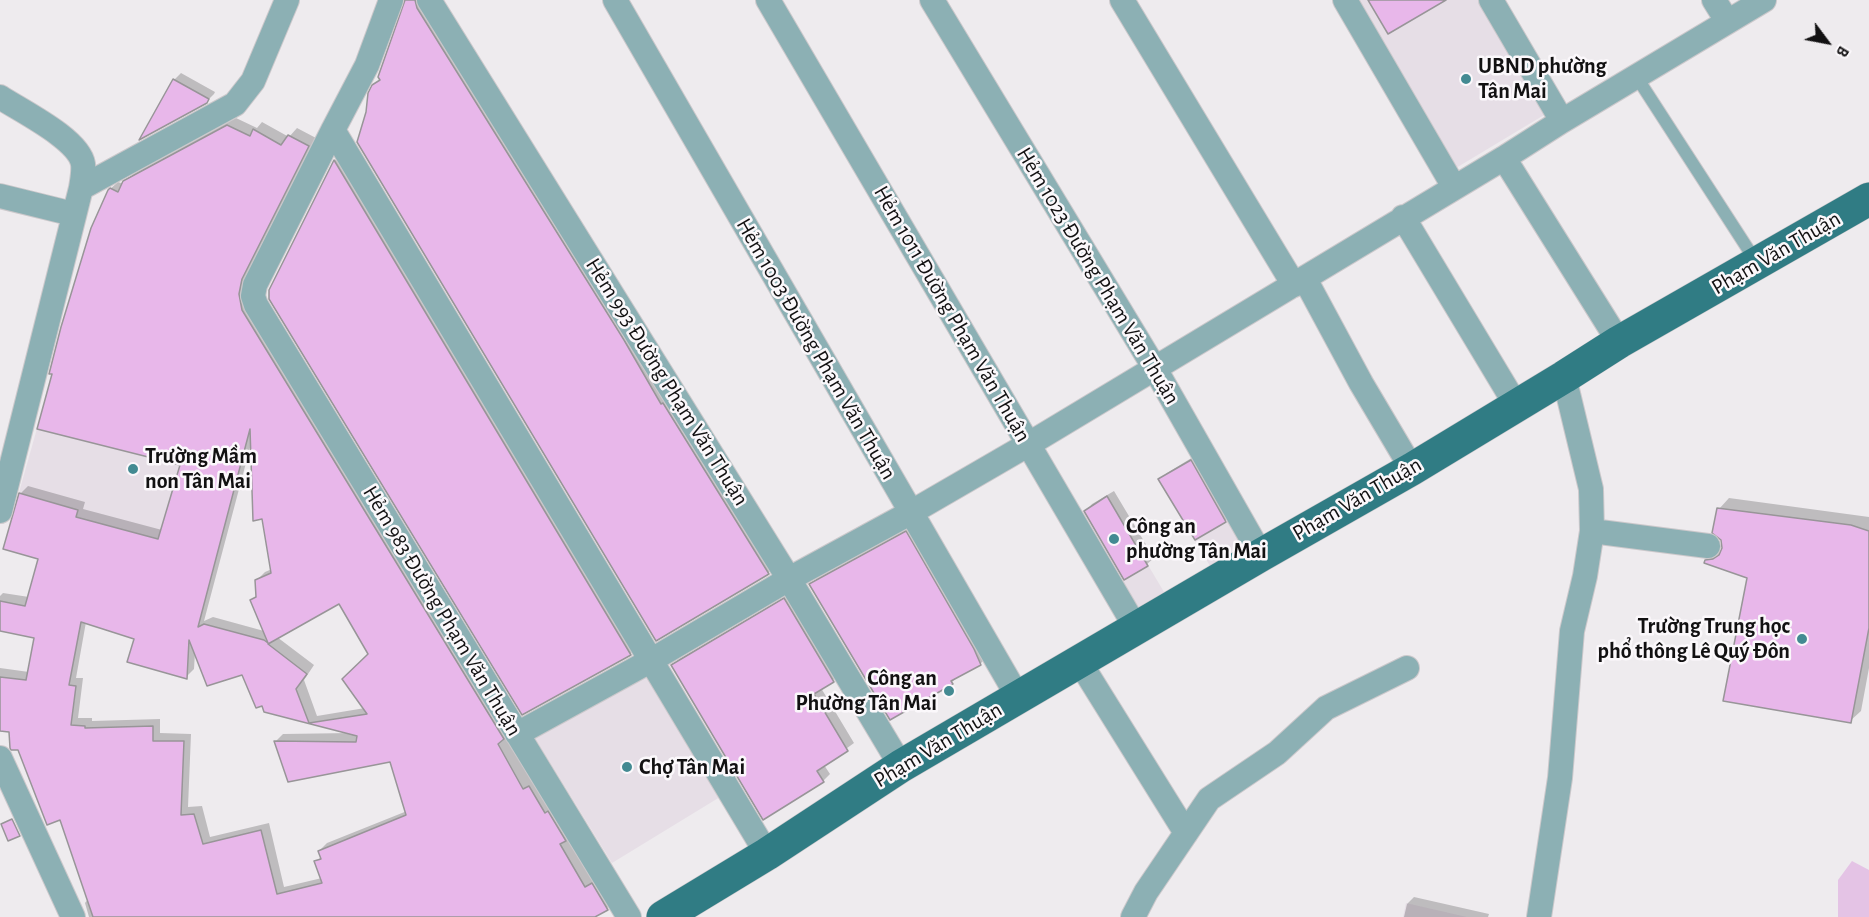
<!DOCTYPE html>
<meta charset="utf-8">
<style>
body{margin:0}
#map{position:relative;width:1869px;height:917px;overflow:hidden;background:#eeebee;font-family:"Alegreya Sans",sans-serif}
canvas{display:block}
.north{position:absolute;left:1797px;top:12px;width:60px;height:60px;-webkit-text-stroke:4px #fbf8fb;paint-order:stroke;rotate:122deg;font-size:16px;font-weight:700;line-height:24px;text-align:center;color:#121112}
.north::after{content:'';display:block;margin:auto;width:21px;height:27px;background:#121112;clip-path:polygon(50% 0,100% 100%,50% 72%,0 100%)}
</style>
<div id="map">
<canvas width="1869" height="917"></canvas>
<div class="north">B</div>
</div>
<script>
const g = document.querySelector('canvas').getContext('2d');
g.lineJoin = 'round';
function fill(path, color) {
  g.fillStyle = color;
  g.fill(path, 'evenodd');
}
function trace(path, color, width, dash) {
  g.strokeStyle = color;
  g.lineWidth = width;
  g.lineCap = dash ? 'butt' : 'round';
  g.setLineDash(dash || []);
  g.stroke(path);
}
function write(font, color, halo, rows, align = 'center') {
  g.font = font + ' "Alegreya Sans",sans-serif';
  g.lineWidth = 5;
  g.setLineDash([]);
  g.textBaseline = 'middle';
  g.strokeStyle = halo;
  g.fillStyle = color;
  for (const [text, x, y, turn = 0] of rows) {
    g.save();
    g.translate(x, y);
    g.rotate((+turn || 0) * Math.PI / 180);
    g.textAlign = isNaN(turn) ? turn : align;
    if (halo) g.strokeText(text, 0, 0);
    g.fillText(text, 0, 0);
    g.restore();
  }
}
fill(new Path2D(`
 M1357,0H1480L1549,112L1456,168Z
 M51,379L159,420L246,445L203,605L3,549Z
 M1193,458L1244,546L1210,566L1158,479Z
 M1107,496L1164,592L1137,609L1080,513Z
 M643,671L720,797L612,863L535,738Z
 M1406,903L1467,917H1403Z`), '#e6dee6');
fill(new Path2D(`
 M1852,861L1869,870V917H1838V880Z`), '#e4c3e5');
fill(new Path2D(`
 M406,0H422L774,567L768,573L374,86L381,79Z
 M181,73L215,92L214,94L206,102L174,80Z
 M236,118L257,128L262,122L289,137L297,128L316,138L250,269L532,782L537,779L615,901L607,908L591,917H89L85,903L88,899L61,818L10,730L0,729V668L29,672L36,636L0,630V596L3,593L29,597L40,558L20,494L28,486L85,502L83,509L162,530L182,464L109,190L118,182L124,184L133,174ZM251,444L272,569L265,572L257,580V595L252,600L264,631L213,617L204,621ZM340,602L370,654L365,708L317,716L304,680L314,665L277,637ZM86,622L136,638L186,677L194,669L195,652L243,673L265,711L351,733L283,734L275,742L391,760L407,811L327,843L319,851L322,856L316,862L322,878L284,887L269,823L210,837L202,806L188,807L191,734L160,733V719L92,721V718H78L83,678H76Z
 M341,155L636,648L630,654L270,290L335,160Z
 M1198,454L1232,514L1225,521L1160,480L1167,473Z
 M1114,491L1154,558L1147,564L1125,578L1086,511L1092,504Z
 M1729,498L1869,517V668L1861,711L1850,721L1749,577L1706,561L1717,550H1724L1719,509Z
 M912,526L986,658L980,664L959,675L952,682L890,718L811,585L817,578Z
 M791,593L840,675L821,688L854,743L824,765L830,774L823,781L764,818L672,666L679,659Z
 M1414,897L1489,914L1488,917H1404L1407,904Z`), '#0003');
const building = new Path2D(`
 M405,0H415L417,8L624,340L661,404L663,403L769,574L656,641L357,142L366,112L368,93L372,85L380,80L378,77Z
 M1368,0H1446L1388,34Z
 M173,79L209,99L207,103L139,140Z
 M227,125L250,136L253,129L281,145L288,135L309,146L242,279L239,294L242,310L504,739L498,744L523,789L529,786L545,813L548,811L566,841L560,844L585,887L592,883L608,910L595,917H93L60,820L47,825L18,750H11L10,748L9,732L0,731V677L26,680L34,638L0,631V601L25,606L38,559L3,549L19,493L78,510L76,517L158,539L180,465L37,429L52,374H49L61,327L91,228L108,190L110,188L118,192L123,181ZM250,429L253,521L262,519L271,573L255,580L256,597L250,600L268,643L264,640L204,624L198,627ZM339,604L368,654L342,679L367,714L309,723L296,689L307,674L268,644ZM81,622L134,639L127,662L187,679L189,640L207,686L242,675L256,708L262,706L264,712L357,736L356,742L274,741L288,782L390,762L406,815L318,851L321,859L314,861L322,883L277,894L261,830L203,844L194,814L181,815L184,741H153V726L85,728V726L71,725L76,686L69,685Z
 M334,160L631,655L522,715L269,299V290Z
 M1191,460L1226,522L1195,540L1158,479Z
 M1107,496L1148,566L1124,580L1084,511Z
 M1717,508L1851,525L1869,531V628L1851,723L1723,701L1747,578L1704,563L1705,560L1713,559L1719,555L1722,548L1721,540L1712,533Z
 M906,531L974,649L981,665L951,681L953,684L890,720L809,584Z
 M784,598L834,682L814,694L848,751L817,771L824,782L763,820L671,665Z
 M12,819L20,836L8,841L1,824Z`);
fill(building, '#e8b7ea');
trace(building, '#989598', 1.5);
const lane = new Path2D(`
 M1636,76L1757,263`);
const street = new Path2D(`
 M391,0L367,65L333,130L255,285L253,296L256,305L629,917
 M429,0L789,579L901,766
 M615,0L1018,697
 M768,0L1136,628
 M932,0L1154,367L1261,555
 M1122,0L1294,285
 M1345,0L1454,187
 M1491,0L1562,121L1504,158L1619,342
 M1714,0L1727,21
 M0,97C21,111 79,139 83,164C84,172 82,181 81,188L0,511
 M1562,121L1764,0
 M333,130L767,854
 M81,188L235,104L253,81L287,0
 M0,196L73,214
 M1403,217L1516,405
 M1305,279L1361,383L1412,469
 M1592,531L1708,546
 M1079,661L1186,833
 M517,734L650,661L789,579L910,513L1029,444L1504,158
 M0,758L73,917
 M1133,917L1146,892L1209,799L1277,753L1326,708L1407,668
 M1539,917L1560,778L1572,631L1585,576L1592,531L1591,489L1564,377`);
const primary = new Path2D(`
 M663,917L767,854L901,766L1261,555L1412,469L1564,377L1619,342L1869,199`);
trace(lane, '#cbc8cb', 14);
trace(street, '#cbc8cb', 26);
trace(primary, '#cbc8cb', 34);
trace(lane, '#8cb0b4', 12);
trace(street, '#8cb0b4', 24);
trace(primary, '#307c84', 33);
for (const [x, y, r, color] of [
 [1466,79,6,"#438a92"],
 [133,469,6,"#438a92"],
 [1114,539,6,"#438a92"],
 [1802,639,6,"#438a92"],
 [949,691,6,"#438a92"],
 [627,767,6,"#438a92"]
]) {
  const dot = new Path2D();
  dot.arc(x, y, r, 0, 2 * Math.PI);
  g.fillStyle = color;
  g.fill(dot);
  trace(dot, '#fbf8fb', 2);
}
write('bold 22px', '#121112', '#fbf8fb', [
 ["UBND phường",1478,66],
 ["Tân Mai",1478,91],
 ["Trường Mầm",145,456],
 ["non Tân Mai",145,481],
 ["Công an",1126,526],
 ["phường Tân Mai",1126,551],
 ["Trường Trung học",1790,626,"right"],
 ["phổ thông Lê Quý Đôn",1790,651,"right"],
 ["Công an",937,678,"right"],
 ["Phường Tân Mai",937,703,"right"],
 ["Chợ Tân Mai",639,767]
], 'left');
write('22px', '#121112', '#fbf8fb', [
 ["Phạm Văn Thuận",1776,253,-30],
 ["Hẻm 1023 Đường Phạm Văn Thuận",1098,276,59],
 ["Hẻm 1011 Đường Phạm Văn Thuận",952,314,60],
 ["Hẻm 1003 Đường Phạm Văn Thuận",816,349,60],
 ["Hẻm 993 Đường Phạm Văn Thuận",667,382,58],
 ["Phạm Văn Thuận",1357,499,-30],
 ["Hẻm 983 Đường Phạm Văn Thuận",442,611,59],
 ["Phạm Văn Thuận",938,745,-31]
]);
</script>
